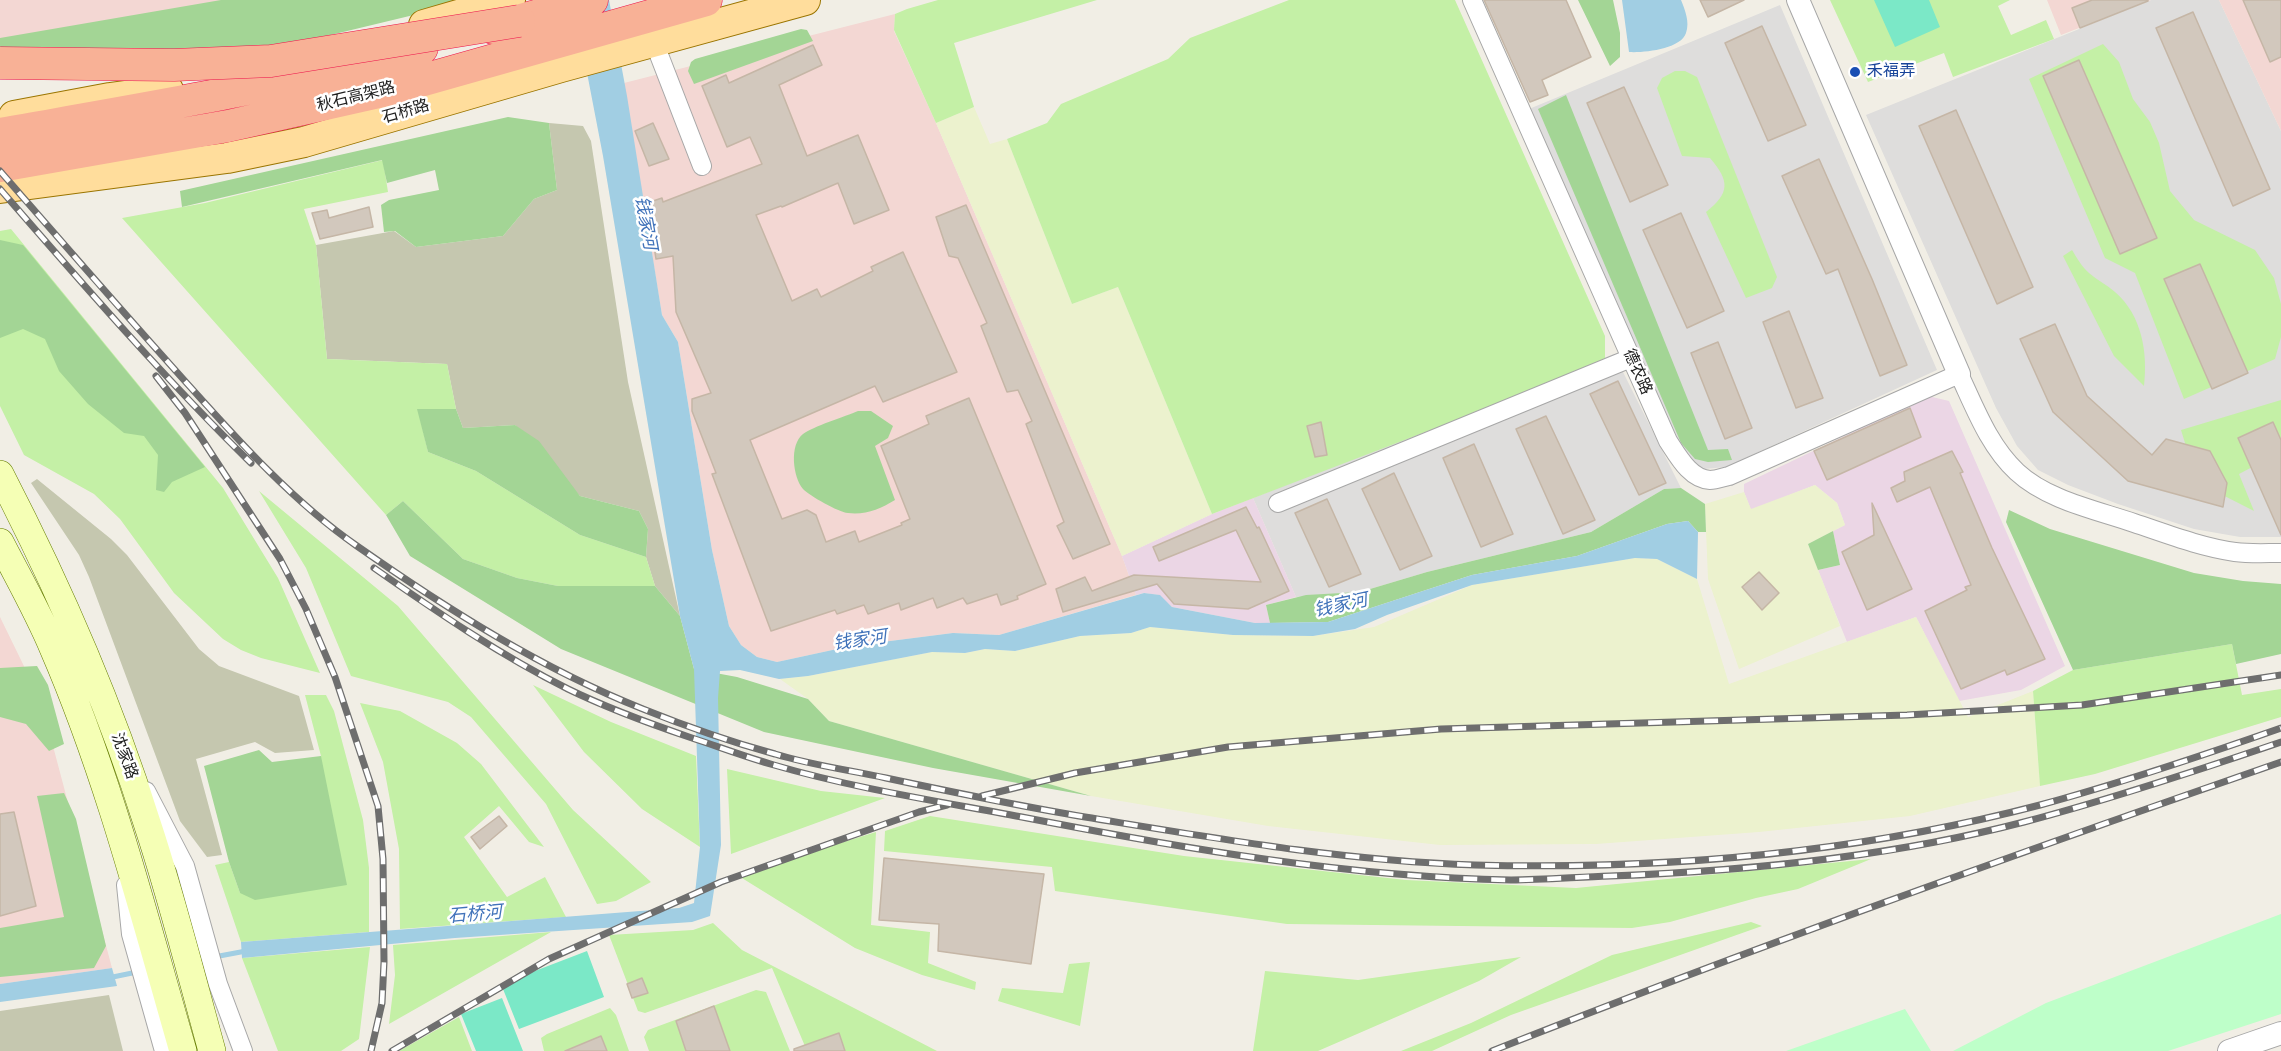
<!DOCTYPE html>
<meta charset="utf-8">
<style>
body{margin:0}
canvas{display:block;background:#f1eee5}
</style>
<canvas width="2281" height="1051"></canvas>
<script>
const g = document.querySelector('canvas').getContext('2d');
g.lineJoin = 'round';
function fill(path, color) {
  g.fillStyle = color;
  g.fill(path, 'evenodd');
}
function trace(path, color, width, dash) {
  g.strokeStyle = color;
  g.lineWidth = width;
  g.lineCap = dash ? 'butt' : 'round';
  g.setLineDash(dash || []);
  g.stroke(path);
}
function write(font, color, halo, rows, align = 'center') {
  g.font = font + ' "DM Sans","Noto Sans SC",sans-serif';
  g.lineWidth = 5;
  g.setLineDash([]);
  g.textBaseline = 'middle';
  g.strokeStyle = halo;
  g.fillStyle = color;
  for (const [text, x, y, turn = 0] of rows) {
    g.save();
    g.translate(x, y);
    g.rotate((+turn || 0) * Math.PI / 180);
    g.textAlign = isNaN(turn) ? turn : align;
    if (halo) g.strokeText(text, 0, 0);
    g.fillText(text, 0, 0);
    g.restore();
  }
}
fill(new Path2D(`
 M2151,0H2219L2281,131V537H2240L2194,529L2118,504L2068,485L2038,470L2017,446L1996,408L1866,115Z
 M1780,5L1937,370L1726,467L1704,469L1694,466L1684,455L1529,109Z
 M1614,354L1681,488L1664,489L1591,532L1427,572L1360,592L1296,597L1253,498Z`), '#dedddc');
fill(new Path2D(`
 M0,0H424L0,50Z
 M2047,0H2151L2061,35Z
 M2219,0H2281V131Z
 M895,14L894,31L936,123L1122,556L1136,595L999,635L953,633L851,646L777,662L757,657L741,645L729,626L712,550L678,342L662,315L624,83Z
 M0,617L41,701L112,968L0,984Z`), '#f3d7d3');
fill(new Path2D(`
 M1928,396L1949,401L2065,666L2021,690L1959,701L1916,617L1847,642L1818,570L1840,565L1833,531L1845,525L1837,503L1815,485L1751,510L1744,492V484Z
 M1253,498L1296,597L1266,605L1270,623H1255L1172,607L1159,595L1144,593L1136,595L1122,556L1212,514Z`), '#ebd6e5');
fill(new Path2D(`
 M549,123L583,126L591,141L628,382L680,616L655,586L646,557L648,529L639,511L580,496L515,425L463,428L456,409L447,364L327,359L316,245L394,231L416,247L503,236L534,199L557,190Z
 M37,479L111,539L127,555L199,649L219,666L299,696L314,750L275,753L255,742L196,759L222,855L207,857L180,821L89,577L79,555L31,483Z
 M109,995L123,1051H0V1011Z`), '#c5c7af');
fill(new Path2D(`
 M974,107L990,144L1007,139L1072,304L1118,287L1212,514L1122,556L936,123Z
 M1815,485L1837,503L1845,525L1808,544L1840,626L1739,669L1708,579L1705,504L1744,492L1751,509Z
 M1635,558L1657,559L1697,579L1729,684L1916,617L1968,717L2033,691L2040,786L1910,816L1759,832L1596,844L1440,845L1268,826L1091,796L829,721L808,699L780,679L808,676L932,652L965,653L985,649L1015,651L1080,636L1131,633L1150,627L1233,635L1313,636L1374,627L1472,585Z`), '#ecf2ce');
fill(new Path2D(`
 M938,0H1097L954,43L974,107L936,123L894,30L895,14L907,9Z
 M1289,0H1455L1605,336V359L1592,368L1212,514L1118,287L1072,304L1007,139L1047,123L1061,104L1168,59L1190,38Z
 M1830,0H2010L1998,6L2011,35L2046,20L2054,39L1953,77L1944,53L1868,82Z
 M2103,44L2119,62L2133,99L2150,122L2159,143L2170,191L2194,220L2255,250L2274,278L2281,304V337L2275,359L2184,399L2135,273L2105,258L2029,79Z
 M1675,71H1685L1697,77L1777,277L1772,288L1746,298L1706,212C1730,193 1730,181 1710,158L1682,156L1657,88L1662,78Z
 M383,160L388,192L304,209L316,245L327,359L447,364L456,409H418L428,452L476,471L580,535L646,557L655,586H558L517,578L463,559L403,501L386,515L122,218L205,203Z
 M11,229L223,488L278,578L320,673L261,658L241,650L223,639L174,593L120,519L94,494L24,455L0,406V231Z
 M2072,250C2077,258 2082,267 2089,273C2097,280 2107,285 2115,292C2142,315 2148,353 2144,386L2114,356L2063,256Z
 M2281,400V452L2239,474L2254,511L2197,482L2181,430Z
 M259,491L398,606L573,810L651,882L616,901L597,904L546,804L471,717L448,702L351,676L306,568Z
 M2232,644L2242,695L2281,689V717L2095,774L2040,786L2033,691L2073,670Z
 M533,685L611,722L696,756L700,847L642,809L584,752Z
 M305,695H326L334,711L363,820L369,868V932L241,942L215,865L229,862L240,893L321,756Z
 M360,703L400,711L457,743L481,764L544,847L529,842L499,806L464,837L507,897L545,877L566,917L400,929L399,849L383,762Z
 M727,769L821,791L885,798L731,854Z
 M930,816L1184,856L1406,880L1576,888L1871,859L1798,889L1756,898L1670,922L1632,928L1287,924L1055,891L1052,867L884,851L885,831Z
 M876,832L871,925L930,932L928,963L976,982L975,990L922,975L855,948L737,875Z
 M1751,922L1762,926L1511,1015L1432,1051H1401L1471,1023L1612,955Z
 M713,923L742,950L937,1051H807L772,968L645,1013L638,1011L609,935L693,930Z
 M551,932L389,1024L395,975L393,945Z
 M370,947L359,1039L341,1051H278L242,958Z
 M1521,957L1479,981L1318,1051H1253L1265,971L1358,980Z
 M1090,962L1080,1026L998,1001L1002,988L1063,993L1069,964Z
 M756,990L766,992L790,1051H649L644,1037L648,1030Z
 M610,1008L616,1015L629,1051H544L541,1038L547,1034Z
 M459,1017L472,1051H399Z`), '#c4f0a6');
fill(new Path2D(`
 M221,0H453L451,6L289,45L0,63V38Z
 M1578,0H1613L1620,33V57L1610,66Z
 M801,29L807,30L813,41L694,84L688,71L691,62L695,59Z
 M1566,95L1708,450L1728,449L1732,460L1708,462L1695,459L1681,443L1538,109Z
 M508,117L549,123L557,190L534,199L503,236L416,247L395,231L384,232L381,205L389,200L439,190L435,170L387,183L382,160L182,207L180,191Z
 M0,240L23,245L205,467L172,482L164,492L156,490L158,455L144,436L124,433L88,404L59,371L45,339L23,329L0,338Z
 M417,409H456L463,428L515,425L539,441L580,496L639,511L648,529L646,557L580,535L476,471L428,452Z
 M858,411H871L893,426L888,438L875,446L895,500C880,509 866,515 848,513C838,512 810,496 803,489C793,477 789,445 803,434C812,427 846,416 858,411Z
 M1681,488L1705,504L1706,532H1698L1688,521L1667,524L1577,556L1472,575L1328,622L1270,623L1266,605L1306,595L1360,592L1427,572L1591,532L1664,489Z
 M403,501L463,559L517,578L558,586H655L680,616L694,669L737,677L808,699L829,721L1091,796L933,768L764,732L561,649L410,556L386,515Z
 M2009,510L2050,529L2194,573L2243,581L2281,584V654L2236,664L2232,644L2073,670L2006,522Z
 M1833,531L1840,565L1818,570L1808,544Z
 M37,666L48,685L64,744L49,751L26,724L0,717V668Z
 M259,750L272,762L321,756L347,885L255,900L240,893L229,862L204,766Z
 M64,793L76,819L106,946L94,968L0,977V928L64,917L37,796Z`), '#a3d595');
fill(new Path2D(`
 M2281,914V1014L2168,1051H1953L2046,1003Z
 M1905,1009L1931,1051H1786Z`), '#beffc9');
fill(new Path2D(`
 M1874,0H1929L1940,27L1895,47Z
 M587,951L604,997L519,1029L501,984Z
 M502,998L523,1051H476L461,1014Z`), '#7be8c7');
fill(new Path2D(`
 M573,0H609L627,96L662,315L678,342L712,550L729,626L741,645L757,657L777,662L851,646L953,633L999,635L1144,593L1160,595L1172,607L1255,623L1328,622L1472,575L1577,556L1667,524L1688,521L1698,532L1697,579L1657,559L1635,558L1472,585L1387,615L1355,629L1313,636L1233,635L1150,627L1131,633L1080,636L1015,651L985,649L965,653L932,652L808,676L779,679L740,670L720,671L718,698L721,845L710,916L692,922L455,938L242,958L241,942L679,908L694,903L700,847L694,669L680,616L603,156Z
 M1622,0H1681C1685,10 1690,22 1686,33C1681,49 1644,53 1629,52Z
 M112,968L117,986L0,1002V984Z`), '#a1cee3');
trace(new Path2D(`
 M214,957L246,951
 M108,978L137,972`), '#a1cee3', 5);
const building = new Path2D(`
 M1484,0H1566L1591,57L1542,80L1548,95L1530,102Z
 M1700,0H1744L1708,17Z
 M2092,0H2148V1L2080,28L2072,8Z
 M2243,0H2281V57L2270,62Z
 M2193,12L2270,189L2233,206L2156,28Z
 M1762,26L1806,125L1768,141L1725,43Z
 M813,45L822,65L779,85L807,156L858,135L889,210L854,224L838,183L782,207L781,206L756,215L792,301L817,289L821,297L873,271L871,267L903,252L957,372L883,402L875,386L750,440L782,519L807,510L816,515L826,542L855,531L859,542L902,525L901,523L910,519L881,446L929,424L926,416L969,398L1046,584L1017,596L1018,599L1001,605L997,594L967,604L963,598L937,608L933,598L901,610L899,603L868,614L864,605L837,614L835,610L771,631L712,474L716,473L692,411V399L711,393L676,312L673,256L656,259L647,203L662,198L663,202L762,164L750,137L727,147L702,86L726,75L729,83Z
 M2079,60L2157,238L2120,254L2043,76Z
 M1624,87L1668,185L1630,202L1587,103Z
 M1956,110L2033,287L1997,304L1919,126Z
 M653,123L669,159L649,166L635,131Z
 M1819,159L1872,279L1907,365L1880,376L1838,269L1826,274L1782,176Z
 M966,205L1110,544L1073,559L1057,526L1064,522L1026,424L1032,421L1018,390L1007,392L981,326L987,323L958,258L949,256L936,217Z
 M369,207L373,227L320,239L312,213L327,210L329,218Z
 M1681,213L1724,311L1687,328L1643,230Z
 M2200,264L2248,373L2212,389L2164,279Z
 M1789,311L1823,398L1796,408L1763,322Z
 M2055,324L2087,396L2152,455L2166,439L2210,451L2227,483L2223,507L2128,481L2053,412L2020,339Z
 M1718,342L1752,428L1725,439L1691,353Z
 M1618,381L1666,483L1639,495L1590,394Z
 M1910,408L1921,437L1827,480L1814,451Z
 M1546,416L1595,520L1563,534L1516,429Z
 M1321,422L1327,455L1315,457L1307,426Z
 M2273,422L2281,440V535L2238,438Z
 M1474,444L1513,534L1481,547L1443,458Z
 M1952,451L1963,472L1960,473L1992,548L2045,659L2007,675L2005,670L1961,689L1925,611L1967,590L1965,587L1971,585L1930,487L1897,502L1891,488L1905,481L1904,472Z
 M1394,473L1432,556L1400,570L1362,489Z
 M1327,499L1361,574L1329,587L1295,513Z
 M1872,503L1912,589L1867,610L1842,552L1874,535Z
 M1246,507L1257,528L1259,527L1289,591L1248,609L1174,604L1157,584L1063,612L1056,589L1085,577L1092,591L1134,575L1261,582L1236,530L1159,561L1153,547Z
 M1759,572L1779,593L1762,610L1742,587Z
 M14,812L36,906L0,916V814Z
 M499,816L507,826L480,849L471,837Z
 M884,858L1044,874L1031,964L938,951L939,924L879,920Z
 M642,978L648,993L632,998L627,984Z
 M714,1006L730,1051H686L676,1021Z
 M839,1033L845,1051H794V1049Z
 M601,1036L607,1051H565Z`);
fill(building, '#d2c8bd');
trace(building, '#c5b6a6', 1.5);
const minor = new Path2D(`
 M1472,0L1668,441C1678,456 1690,479 1710,480C1716,480 1724,477 1729,476L1959,374C1975,408 1989,446 2017,472C2047,500 2096,510 2134,523C2167,534 2200,547 2235,552C2250,554 2266,553 2281,553
 M654,42L702,166
 M1278,503L1631,358
 M146,791L185,866L218,984L243,1051
 M126,885L131,934L164,1051`);
const tertiary = new Path2D(`
 M1798,0L1959,374
 M2229,1051L2281,1033`);
const secondary = new Path2D(`
 M0,474C58,586 109,702 147,823C172,898 191,975 212,1051
 M0,542C18,577 38,612 53,648C109,777 144,916 183,1051`);
const primary = new Path2D(`
 M424,25L510,0
 M14,116L110,98L168,90
 M0,188L227,158L304,142L561,67L805,0`);
const trunk = new Path2D(`
 M493,28L592,0
 M0,134C141,109 284,86 422,48
 M0,166L228,126L388,90L706,0`);
trace(minor, '#a7a7a7', 20);
trace(tertiary, '#a7a7a7', 24);
trace(secondary, '#657d00', 28);
trace(primary, '#9b7500', 32);
trace(trunk, '#ed144c', 33);
trace(minor, '#fff', 18);
trace(tertiary, '#fff', 22);
trace(secondary, '#f5ffb5', 27);
trace(primary, '#ffdd9c', 30);
trace(trunk, '#f8b196', 32);
const rail = new Path2D(`
 M0,171C61,241 122,311 184,380C237,439 292,501 357,546C447,609 542,669 643,709C685,726 731,742 775,754C811,765 849,770 886,778C952,792 1019,806 1085,817C1214,838 1343,861 1475,865C1663,870 1857,853 2040,805C2121,783 2201,756 2281,728
 M0,189C81,282 162,376 251,463
 M156,376L185,413L280,559L306,609L335,677L378,806L383,859L384,962L382,1003L371,1051
 M374,568C437,612 500,655 568,689C607,708 648,723 689,737C717,746 745,757 774,765C856,789 943,802 1027,818C1186,849 1349,877 1511,880C1544,880 1577,877 1610,876C1749,871 1890,857 2024,822C2111,799 2196,771 2281,742
 M982,796L1075,773L1228,747L1441,729L1907,715L2082,705L2281,675
 M392,1051L549,959L721,882L919,812L947,805
 M1492,1051C1752,948 2016,854 2281,762`);
trace(rail, '#6e6e6e', 7);
trace(rail, '#fff', 4.5, [14]);
const trunkBridge = new Path2D(`
 M0,63L174,65L271,61L519,21`);
trace(trunkBridge, '#ed144c', 33, []);
trace(trunkBridge, '#f8b196', 32);
for (const [x, y, r, color] of [
 [1855,72,6,"#1a4fb4"]
]) {
  const dot = new Path2D();
  dot.arc(x, y, r, 0, 2 * Math.PI);
  g.fillStyle = color;
  g.fill(dot);
  trace(dot, '#fff', 2);
}
write('16px', '#164399', '#fff', [
 ["禾福弄",1867,72]
], 'left');
write('16px', '#202020', '#fff', [
 ["秋石高架路",356,97,-14],
 ["石桥路",406,112,-16],
 ["德农路",1637,372,66],
 ["沈家路",124,756,70]
]);
write('italic 18px', '#4173ba', '#fff', [
 ["钱家河",645,223,80],
 ["钱家河",1341,606,-12],
 ["钱家河",860,641,-8],
 ["石桥河",475,915,-5]
]);
</script>
